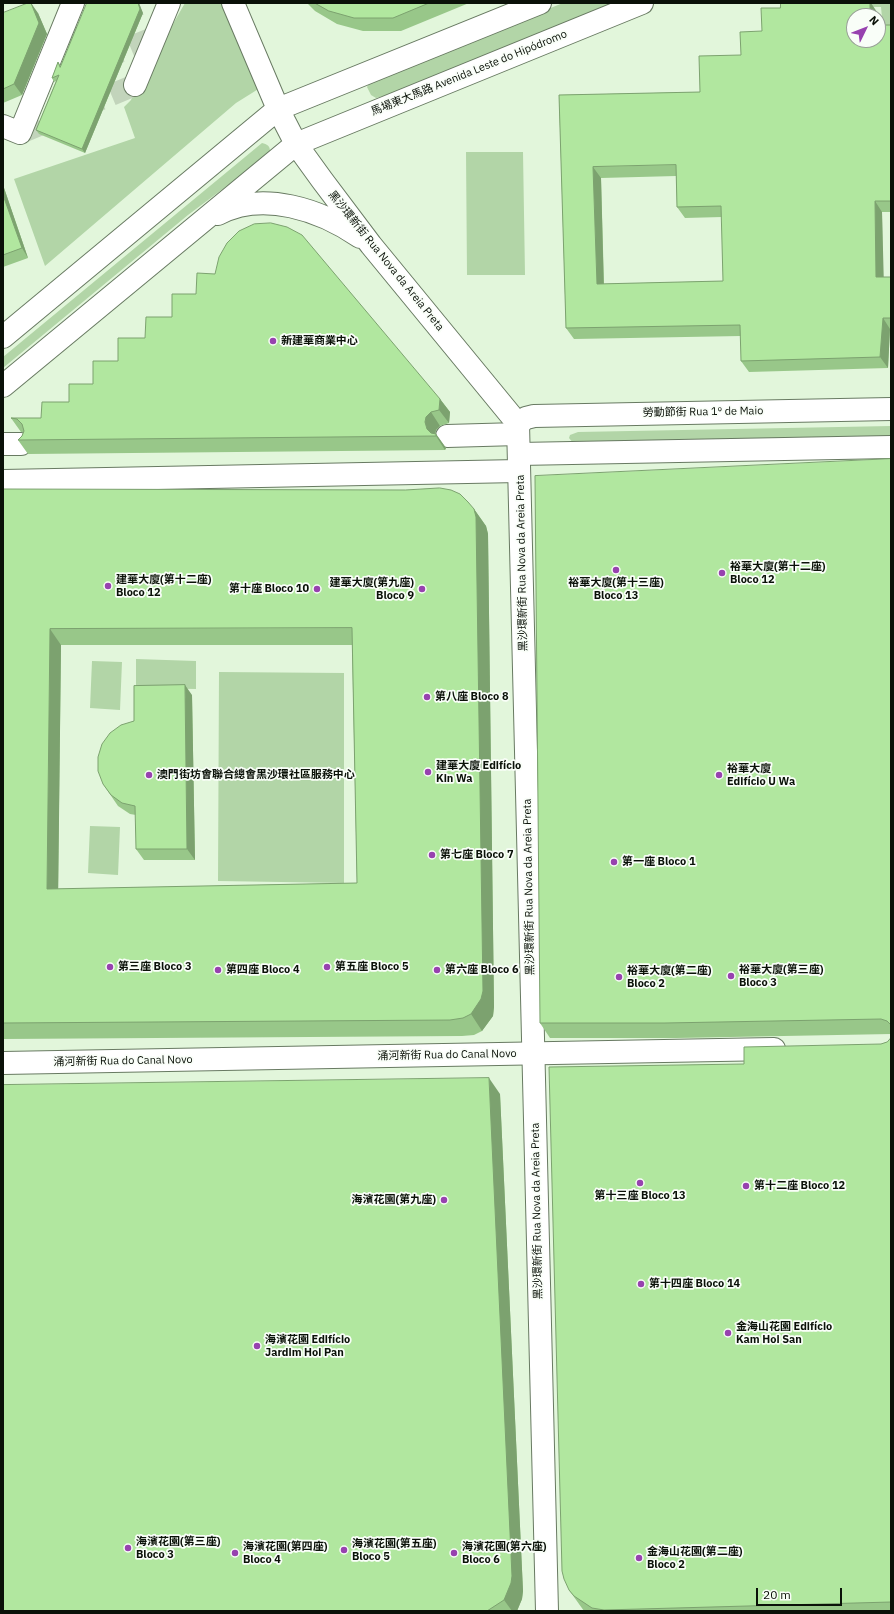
<!DOCTYPE html>
<meta charset="utf-8">
<style>
body{margin:0}
#map{position:relative;width:894px;height:1614px;overflow:hidden;background:#e2f6db;font-family:"IBM Plex Sans",sans-serif}
canvas{display:block}
.frame{position:absolute;inset:0;border:4px solid #0a1108;pointer-events:none}
.north{position:absolute;left:846px;top:8px;width:40px;height:40px;box-sizing:border-box;background:#f9fef8;border:1px solid #999f98;border-radius:50%;rotate:47deg;font-size:11px;font-weight:700;line-height:16px;text-align:center;color:#0a1108}
.north::after{content:'';display:block;margin:auto;width:14px;height:18px;background:#9742af;clip-path:polygon(50% 0,100% 100%,50% 72%,0 100%)}
.scale{position:absolute;left:756px;top:1588px;width:86px;height:18px;box-sizing:border-box;border:2px solid #0a1108;border-top:0;padding-left:5px;font-size:12px;line-height:14px;white-space:nowrap;color:#0a1108;-webkit-text-stroke:3px #f9fef8;paint-order:stroke}
</style>
<div id="map">
<canvas width="894" height="1614"></canvas>
<div class="frame"></div>
<div class="north">N</div>
<div class="scale">20 m</div>
</div>
<script>
const g = document.querySelector('canvas').getContext('2d');
g.lineJoin = 'round';
function fill(path, color) {
  g.fillStyle = color;
  g.fill(path, 'evenodd');
}
function trace(path, color, width, dash) {
  g.strokeStyle = color;
  g.lineWidth = width;
  g.lineCap = dash ? 'butt' : 'round';
  g.setLineDash(dash || []);
  g.stroke(path);
}
function write(font, color, halo, rows, align = 'center') {
  g.font = font + ' "IBM Plex Sans","Noto Sans SC",sans-serif';
  g.lineWidth = 3.5;
  g.setLineDash([]);
  g.textBaseline = 'middle';
  g.strokeStyle = halo;
  g.fillStyle = color;
  for (const [text, x, y, turn = 0] of rows) {
    g.save();
    g.translate(x, y);
    g.rotate((+turn || 0) * Math.PI / 180);
    g.textAlign = isNaN(turn) ? turn : align;
    if (halo) g.strokeText(text, 0, 0);
    g.fillText(text, 0, 0);
    g.restore();
  }
}
fill(new Path2D(`
 M185,3H225L260,88L236,103L45,266L14,179L135,138L124,107L131,100L135,90Z
 M563,3H616L387,95L376,98L371,95L367,87L371,80Z
 M860,3H891V29L883,28L881,7H862Z
 M262,143C267,144 270,146 270,151L268,155L188,215L3,368V357Z
 M466,152H523L525,275H467Z
 M891,426V438L574,444L569,438L570,435L578,432Z
 M136,659L196,661V689L136,688Z
 M92,661L122,662L120,710L90,708Z
 M219,672L344,673V883L218,881Z
 M90,826L120,827L118,875L88,873Z`), '#b2d5a7');
trace(new Path2D(`
 M58,38L143,3
 M100,60L155,37
 M20,133L135,85`), '#c2d4bb', 22, [22, 11]);
const minor = new Path2D(`
 M135,85L169,3
 M3,126L20,133L73,3
 M518,424L526,418L534,416L891,409
 M447,436L518,434
 M3,444H21
 M519,454L891,447
 M3,481L519,471
 M3,1063L774,1049`);
const major = new Path2D(`
 M233,3L278,109L296,144L322,180L371,245L518,424L547,1611
 M218,214C263,190 321,210 360,237
 M3,337L278,109L540,3
 M3,386L296,144L642,3`);
trace(minor, '#687a62', 24);
trace(major, '#687a62', 24);
trace(minor, '#fff', 22);
trace(major, '#fff', 22);
fill(new Path2D(`
 M307,3H469L401,31H363L337,24L315,11Z
 M780,8L877,12L854,40L891,25V212H882L883,277H891V329H890L888,368L749,372L741,361V336L574,339L566,328L559,95L700,92L741,55L762,31ZM676,176L677,207L685,218L722,217L723,281L604,284L601,178Z
 M3,13H38L47,34L22,95L3,103Z
 M143,13L85,153L39,134L36,130L56,81L54,82L52,78L58,62L61,66Z
 M3,185L28,258L3,267Z
 M196,294L440,399L450,412L449,423L440,426L436,430L435,434H436L446,448L445,450L28,454L18,440L22,436L23,432H21L11,418H41L69,402L93,384L118,361L172,317Z
 M891,459V1034L676,1038H550L540,1023Z
 M3,489L474,509L486,526L488,534L494,1007L493,1016L482,1031L474,1035L462,1036L3,1039ZM61,645H352L357,883L58,889Z
 M192,695L195,860H144L136,849V815L130,814L118,806L103,784L134,721Z
 M891,1038V1611H584L569,1590L744,1064L881,1044L887,1042Z
 M500,1094L523,1591L522,1599L517,1611H3Z`), '#98c789');
fill(new Path2D(`
 M31,3L38,13L47,34L22,95L14,84Z
 M138,3H139L143,13L85,153L82,149Z
 M870,3H871L877,12V16H870Z
 M593,167L601,178L604,295L597,284Z
 M3,185L28,258L22,248L3,195Z
 M875,201L882,212L884,288L876,277Z
 M883,318L890,329L888,368L880,357Z
 M440,399L450,412L449,423L439,410Z
 M431,412L440,426L436,430L435,436L427,429L425,422L426,417Z
 M436,434L446,448L445,450L436,436Z
 M474,509L486,526L488,534L494,1007L493,1016L482,1031L471,1014Z
 M50,629L61,645L58,906L47,889Z
 M185,685L192,695L195,860L187,849Z
 M489,1078L500,1094L523,1591L522,1599L517,1611H512L504,1600Z`), '#7ca26f');
const building = new Path2D(`
 M28,3H31L39,23L14,84L3,89V13Z
 M87,3H138L140,9L82,149L36,130L59,75L52,78L58,62L60,67Z
 M315,3H429L393,18H354L329,11Z
 M781,3H870V16H854V40H878V25H891V201H875L876,277H891V318H883L880,357L741,361L740,325L566,328L559,95L700,92L699,56L741,55L740,32L762,31L761,8H780ZM676,165L677,207L721,206L723,281L597,284L593,167Z
 M3,195L22,248L3,255Z
 M271,223L287,227L302,235L440,399L439,410L431,412L426,417L425,422L427,429L431,433L436,434V436L18,440L22,436L24,431L22,424L17,419L11,418H41L42,402H69V384H93V361H118V338H145L146,317H172V294H196L197,273L215,274L219,257L227,243L239,231L254,224Z
 M891,459V1025L887,1021L881,1019L665,1023H540L535,476Z
 M440,488L451,490L460,494L468,502L474,509L476,517L483,991L481,999L471,1014L463,1018L450,1020L3,1023V489L405,490ZM352,628L357,883L47,889L50,629Z
 M185,685L187,849H136L135,806L122,803L111,795L103,784L98,771V757L102,744L110,733L121,725L134,721V686Z
 M891,1038V1602L604,1610L592,1608L574,1596L569,1590L564,1579L562,1571L549,1067L744,1064V1047L881,1044L887,1042Z
 M489,1078L512,1576L511,1583L504,1600L487,1611H3V1085Z`);
fill(building, '#b1e79f');
trace(building, '#7ca26f', 1);
for (const [x, y, r, color] of [
 [273,341,4,"#9742af"],
 [616,570,4,"#9742af"],
 [722,573,4,"#9742af"],
 [108,586,4,"#9742af"],
 [317,589,4,"#9742af"],
 [422,589,4,"#9742af"],
 [427,697,4,"#9742af"],
 [428,772,4,"#9742af"],
 [149,775,4,"#9742af"],
 [719,775,4,"#9742af"],
 [432,855,4,"#9742af"],
 [614,862,4,"#9742af"],
 [110,967,4,"#9742af"],
 [327,967,4,"#9742af"],
 [218,970,4,"#9742af"],
 [437,970,4,"#9742af"],
 [731,976,4,"#9742af"],
 [619,977,4,"#9742af"],
 [640,1183,4,"#9742af"],
 [746,1186,4,"#9742af"],
 [444,1200,4,"#9742af"],
 [641,1284,4,"#9742af"],
 [728,1333,4,"#9742af"],
 [257,1346,4,"#9742af"],
 [128,1548,4,"#9742af"],
 [344,1550,4,"#9742af"],
 [235,1553,4,"#9742af"],
 [454,1553,4,"#9742af"],
 [639,1558,4,"#9742af"]
]) {
  const dot = new Path2D();
  dot.arc(x, y, r, 0, 2 * Math.PI);
  g.fillStyle = color;
  g.fill(dot);
  trace(dot, '#f9fef8', 1.5);
}
write('11px', '#0a1108', '#f9fef8', [
 ["馬場東大馬路 Avenida Leste do Hipódromo",469,73,-22],
 ["黑沙環新街 Rua Nova da Areia Preta",386,261,51],
 ["勞動節街 Rua 1º de Maio",703,412,-1],
 ["黑沙環新街 Rua Nova da Areia Preta",522,563,-91],
 ["黑沙環新街 Rua Nova da Areia Preta",529,887,-91],
 ["涌河新街 Rua do Canal Novo",447,1055,-1],
 ["涌河新街 Rua do Canal Novo",123,1061,-1],
 ["黑沙環新街 Rua Nova da Areia Preta",537,1211,-91]
]);
write('bold 11px', '#0a1108', '#f9fef8', [
 ["新建華商業中心",281,341],
 ["裕華大廈(第十二座)",730,567],
 ["Bloco 12",730,580],
 ["建華大廈(第十二座)",116,580],
 ["Bloco 12",116,593],
 ["建華大廈(第九座)",414,583,"right"],
 ["Bloco 9",414,596,"right"],
 ["裕華大廈(第十三座)",616,583,"center"],
 ["Bloco 13",616,596,"center"],
 ["第十座 Bloco 10",309,589,"right"],
 ["第八座 Bloco 8",435,697],
 ["建華大廈 Edifício",436,766],
 ["Kin Wa",436,779],
 ["裕華大廈",727,769],
 ["Edifício U Wa",727,782],
 ["澳門街坊會聯合總會黑沙環社區服務中心",157,775],
 ["第七座 Bloco 7",440,855],
 ["第一座 Bloco 1",622,862],
 ["第三座 Bloco 3",118,967],
 ["第五座 Bloco 5",335,967],
 ["第四座 Bloco 4",226,970],
 ["第六座 Bloco 6",445,970],
 ["裕華大廈(第三座)",739,970],
 ["Bloco 3",739,983],
 ["裕華大廈(第二座)",627,971],
 ["Bloco 2",627,984],
 ["第十二座 Bloco 12",754,1186],
 ["第十三座 Bloco 13",640,1196,"center"],
 ["海濱花園(第九座)",436,1200,"right"],
 ["第十四座 Bloco 14",649,1284],
 ["金海山花園 Edifício",736,1327],
 ["Kam Hoi San",736,1340],
 ["海濱花園 Edifício",265,1340],
 ["Jardim Hoi Pan",265,1353],
 ["海濱花園(第三座)",136,1542],
 ["Bloco 3",136,1555],
 ["海濱花園(第五座)",352,1544],
 ["Bloco 5",352,1557],
 ["海濱花園(第四座)",243,1547],
 ["Bloco 4",243,1560],
 ["海濱花園(第六座)",462,1547],
 ["Bloco 6",462,1560],
 ["金海山花園(第二座)",647,1552],
 ["Bloco 2",647,1565]
], 'left');
</script>
